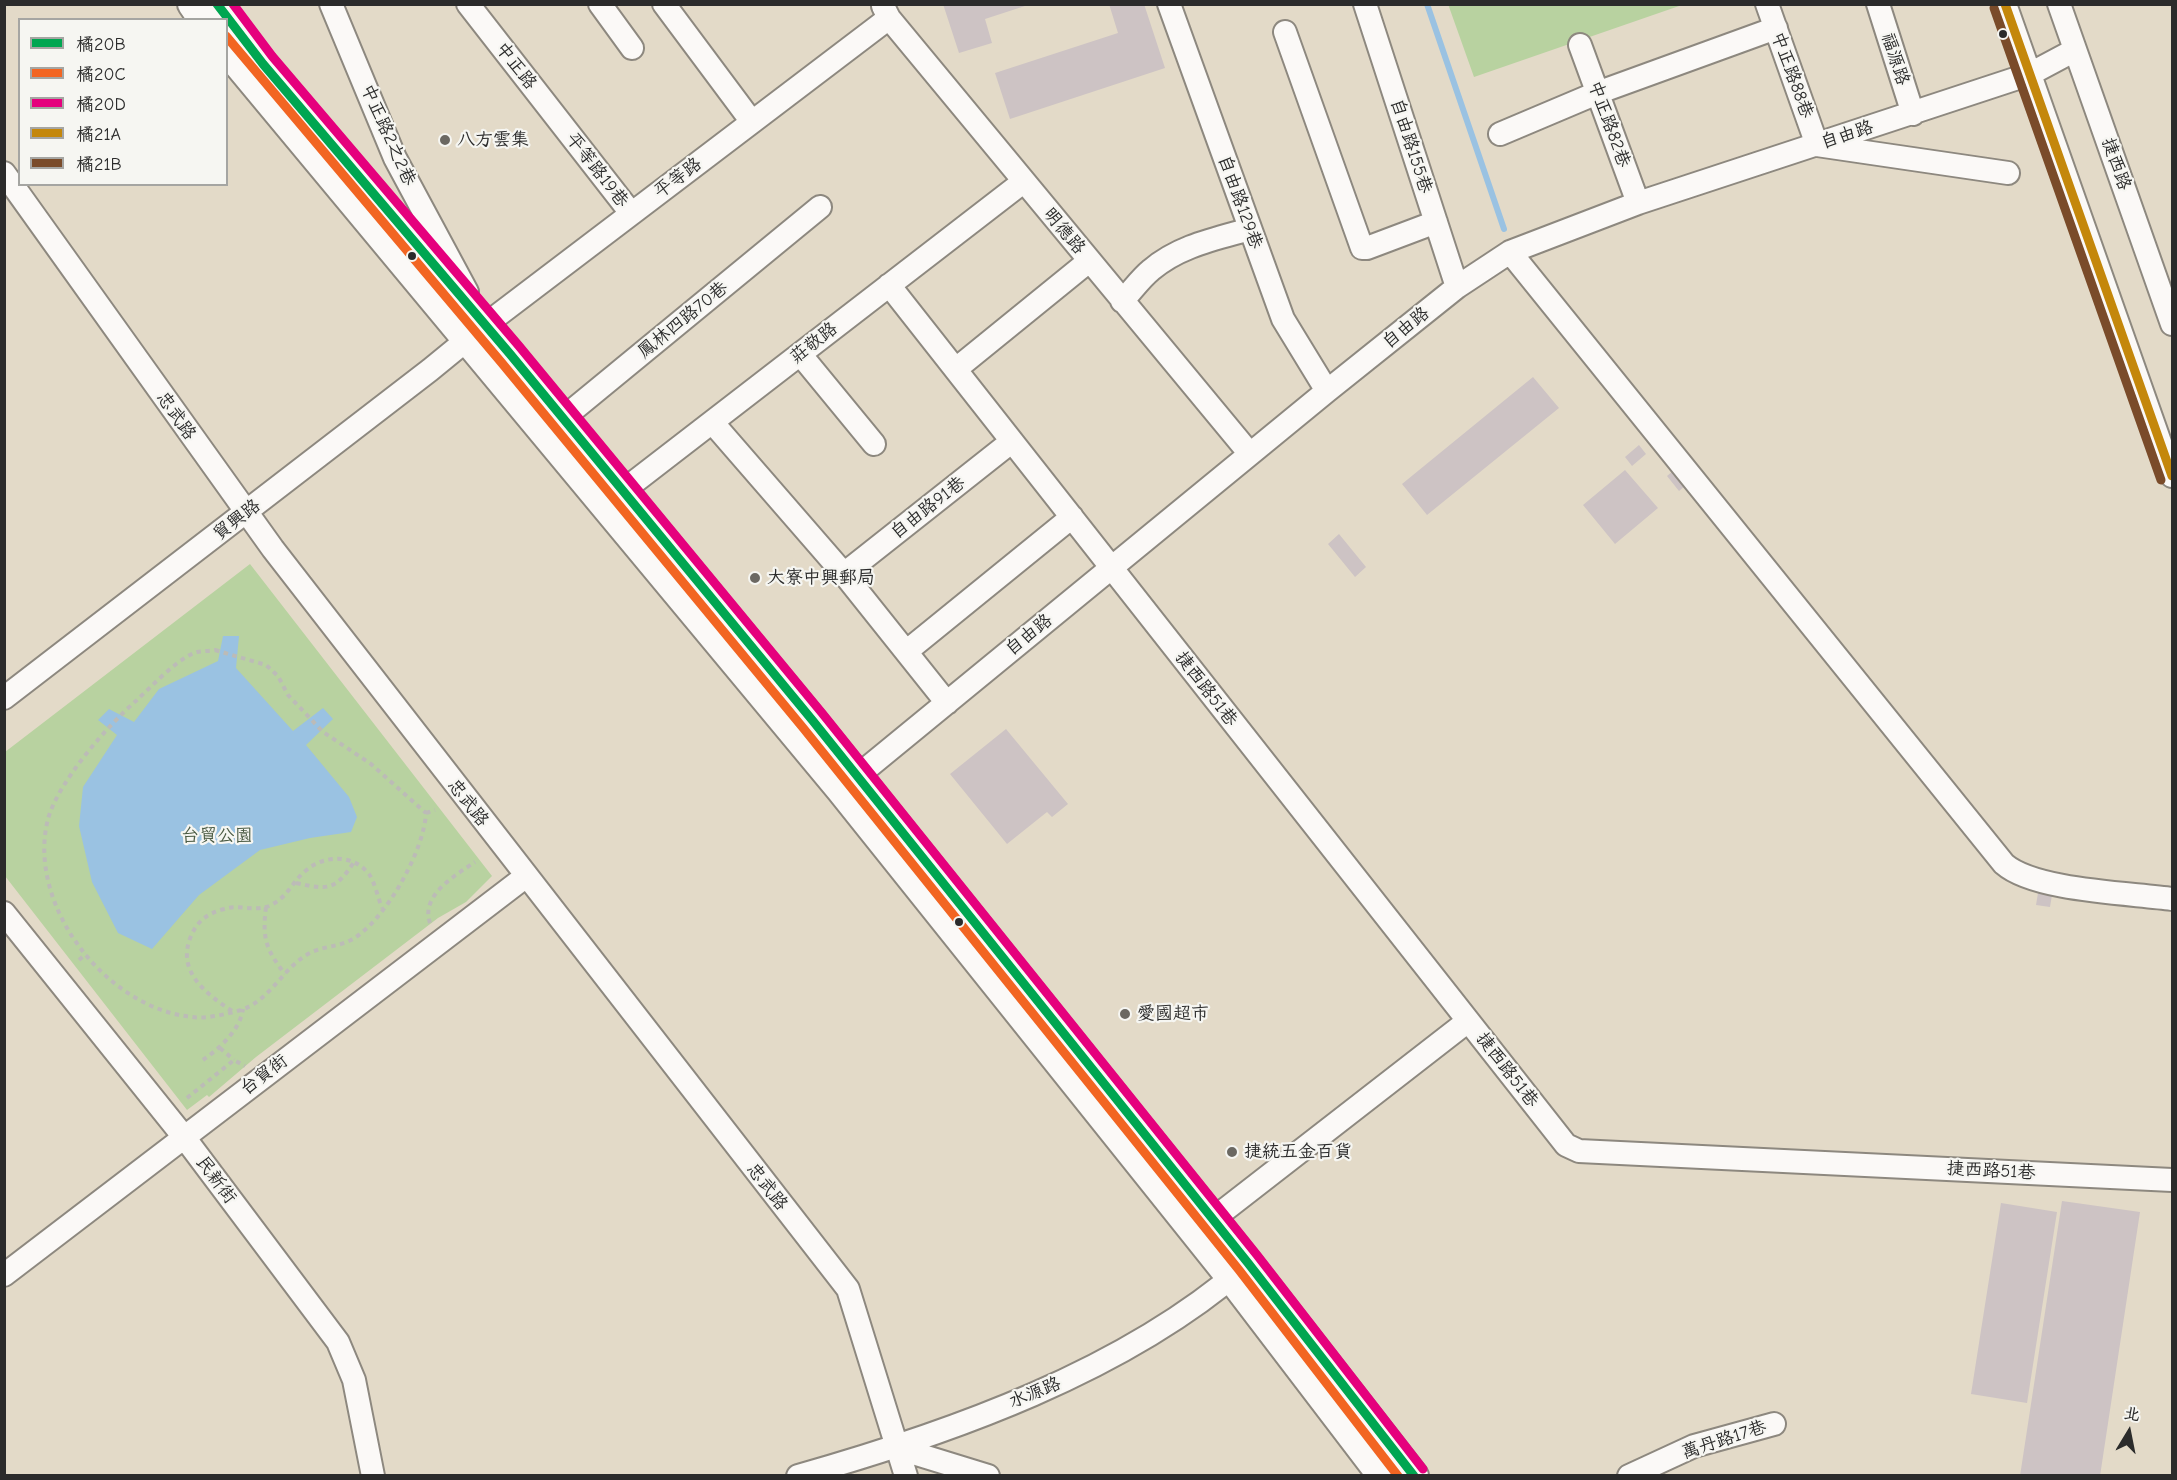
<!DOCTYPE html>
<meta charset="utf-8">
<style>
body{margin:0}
#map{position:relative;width:2177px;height:1480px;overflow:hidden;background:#e3dac8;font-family:"Comic Neue","LXGW WenKai TC",sans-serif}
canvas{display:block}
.frame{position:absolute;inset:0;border:6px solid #2b2b2b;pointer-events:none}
.legend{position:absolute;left:18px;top:18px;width:210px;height:168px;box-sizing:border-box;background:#f6f6f2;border:2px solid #a5a5a2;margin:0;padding:8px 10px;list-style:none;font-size:18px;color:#2b2b2b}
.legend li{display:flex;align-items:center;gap:12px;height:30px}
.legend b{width:30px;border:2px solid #a5a5a2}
.north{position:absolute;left:2099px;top:1402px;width:60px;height:60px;-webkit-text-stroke:4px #f6f6f2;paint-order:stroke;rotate:10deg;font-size:16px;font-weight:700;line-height:24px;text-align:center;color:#2b2b2b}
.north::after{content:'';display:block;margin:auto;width:21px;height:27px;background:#2b2b2b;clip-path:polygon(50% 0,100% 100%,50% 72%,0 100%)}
</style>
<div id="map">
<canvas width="2177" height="1480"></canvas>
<div class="frame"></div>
<ul class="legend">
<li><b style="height:8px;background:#00a651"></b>橘20B</li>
<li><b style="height:8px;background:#f26522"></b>橘20C</li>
<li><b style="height:8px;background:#e5007d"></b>橘20D</li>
<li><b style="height:8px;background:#c4870b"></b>橘21A</li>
<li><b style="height:8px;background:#7a4b2a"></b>橘21B</li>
</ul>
<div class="north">北</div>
</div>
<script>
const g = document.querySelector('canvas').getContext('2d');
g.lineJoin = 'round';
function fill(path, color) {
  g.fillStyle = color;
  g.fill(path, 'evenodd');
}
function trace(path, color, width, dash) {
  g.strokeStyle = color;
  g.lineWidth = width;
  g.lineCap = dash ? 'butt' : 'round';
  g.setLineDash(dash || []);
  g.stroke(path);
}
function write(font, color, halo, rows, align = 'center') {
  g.font = font + ' "Comic Neue","LXGW WenKai TC",sans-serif';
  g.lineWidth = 4.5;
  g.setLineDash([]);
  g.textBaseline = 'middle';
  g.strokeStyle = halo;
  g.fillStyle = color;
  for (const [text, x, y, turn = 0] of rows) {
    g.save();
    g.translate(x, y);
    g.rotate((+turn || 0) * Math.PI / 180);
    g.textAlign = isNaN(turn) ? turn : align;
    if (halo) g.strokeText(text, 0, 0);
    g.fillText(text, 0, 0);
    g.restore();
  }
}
fill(new Path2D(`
 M1448,4L1682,5L1474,77Z
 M250,564L492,876L466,902L438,918L256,1057L209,1097L207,1095L187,1110L5,876V752Z`), '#b8d2a0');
fill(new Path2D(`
 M223,636H239L236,668L293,731L323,708L333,719L306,745L349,797L357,817L351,832L310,838L260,850L199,895L152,949L118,933L92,882L79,826L83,787L117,735L98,720L109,709L134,722L159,689L218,661Z`), '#9ac2e2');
trace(new Path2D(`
 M1427,4L1504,229`), '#9ac2e2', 6);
fill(new Path2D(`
 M943,4H1028V5L985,19L992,43L959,53Z
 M1109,4H1144L1165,68L1010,119L995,73L1118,33Z
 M1533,377L1559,408L1427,515L1402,484Z
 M1639,445L1646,454L1632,466L1625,457Z
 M1680,465L1692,480L1679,491L1667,476Z
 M1625,470L1658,508L1615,544L1583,505Z
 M1339,534L1366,567L1355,577L1328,544Z
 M1006,729L1068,804L1052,817L1047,812L1007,844L950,774Z
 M2038,893L2052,895L2050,907L2036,905Z
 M2062,1201L2140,1212L2100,1476H2020Z
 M2001,1203L2057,1212L2027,1403L1971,1394Z`), '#cdc3c4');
const minor = new Path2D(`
 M331,4L395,158L467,292
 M468,4L631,213
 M600,4L632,48
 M664,4L752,122
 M1169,4L1283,319L1327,391
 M1365,4L1457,287
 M1767,4L1817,145L2008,173
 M1878,4L1913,114
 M2005,4L2172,476
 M2059,4L2172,324
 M883,6L889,18L1250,454
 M1285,32L1362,248H1367L1436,222
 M1580,45L1638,203
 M1500,134L1597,93L1776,28
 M4,173L273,549L848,1289L906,1476
 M1510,252L2004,864C2035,891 2130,893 2172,899
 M889,285L1566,1145L1579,1151L2172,1180
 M1122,301C1132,291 1140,279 1151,270C1179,246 1215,239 1250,229
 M800,354L874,444
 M956,369L1089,261
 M712,422L844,574L947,703
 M551,428L820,207
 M611,500L1023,182
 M844,574L1011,442
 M907,651L1072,517
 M4,698L430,370L485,325L889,18
 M844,787L1327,391L1457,287L1510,252L1638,203L2030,74L2075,50
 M4,913L184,1137L338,1342L354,1380L373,1476
 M1213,1219L1468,1021
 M4,1275L525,877
 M897,1448L988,1476
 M798,1476C950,1433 1123,1372 1244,1267
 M1629,1476L1694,1446L1774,1424`);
const major = new Path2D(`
 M192,4L203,20
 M217,4L263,64L510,354L813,721L1248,1263L1414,1476
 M226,50L840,789L1231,1278L1382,1476`);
trace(minor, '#8d887f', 26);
trace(major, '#8d887f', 32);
trace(new Path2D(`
 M215,650L266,665L278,676L288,695L323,732L371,764L426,813C424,851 386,919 353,939C339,947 323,946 310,953C283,967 271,1000 241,1010C226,1014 208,1019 192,1017C105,1008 26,904 48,819C58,782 108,725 137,700C151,687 179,657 197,652C203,651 209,651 215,650Z
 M426,813L435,810
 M296,883C328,890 335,891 354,862
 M266,907C262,938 266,950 285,974
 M430,923C420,895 456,875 475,862
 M79,960L86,954
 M232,1011C205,993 176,971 191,936C198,920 207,914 224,909C238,904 254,912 269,906C287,898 291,884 304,872C323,855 352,853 369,874C375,883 378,898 382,908
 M220,1048L234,1060
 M203,1060C220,1048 240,1030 243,1009
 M187,1098L234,1060L245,1066`), '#bcbbb7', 4, [4.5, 4.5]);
trace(minor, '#fbf9f7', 22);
trace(major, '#fbf9f7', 28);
trace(new Path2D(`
 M217,4L263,64L510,354L813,721L1248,1263L1414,1476`), '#00a651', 9);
trace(new Path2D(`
 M226,36L501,362L804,729L1239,1270L1398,1476`), '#f26522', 9);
trace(new Path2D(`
 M233,4L272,56L519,346L822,713L1257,1255L1423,1469`), '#e5007d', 9);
trace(new Path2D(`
 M2005,4L2172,476`), '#c4870b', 9);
trace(new Path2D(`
 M1994,8L2161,480`), '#7a4b2a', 9);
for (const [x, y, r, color] of [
 [2003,34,5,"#2b2b2b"],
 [445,140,6,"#6b6862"],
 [412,256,5,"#2b2b2b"],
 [755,578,6,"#6b6862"],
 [959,922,5,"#2b2b2b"],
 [1125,1014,6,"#6b6862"],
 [1232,1152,6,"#6b6862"]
]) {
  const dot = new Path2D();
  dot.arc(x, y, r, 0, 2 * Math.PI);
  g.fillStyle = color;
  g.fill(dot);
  trace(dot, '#f6f6f2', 2);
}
write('18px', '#2b2b2b', '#f6f6f2', [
 ["福源路",1895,59,72],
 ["中正路",516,66,52],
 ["中正路88巷",1792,75,70],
 ["中正路82巷",1609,124,70],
 ["中正路2之2巷",388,135,66],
 ["自由路",1847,135,-18],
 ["自由路155巷",1411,146,72],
 ["捷西路",2116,164,70],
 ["平等路19巷",597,170,52],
 ["平等路",678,178,-37],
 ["自由路129巷",1240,202,70],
 ["明德路",1064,231,50],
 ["鳳林四路70巷",683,320,-39],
 ["自由路",1406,328,-39],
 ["莊敬路",814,343,-38],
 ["忠武路",176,416,55],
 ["自由路91巷",928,508,-38],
 ["貿興路",237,520,-38],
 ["自由路",1029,635,-39],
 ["捷西路51巷",1206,689,52],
 ["忠武路",468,803,52],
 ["捷西路51巷",1507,1070,52],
 ["台貿街",264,1075,-37],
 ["捷西路51巷",1991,1171,3],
 ["民新街",216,1180,53],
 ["忠武路",767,1187,52],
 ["水源路",1035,1393,-22],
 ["萬丹路17巷",1724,1440,-18]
]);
write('18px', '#2b2b2b', '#f6f6f2', [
 ["八方雲集",457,140],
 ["大寮中興郵局",767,578],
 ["愛國超市",1137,1014],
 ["捷統五金百貨",1244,1152]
], 'left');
write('18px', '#4b5b44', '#f6f6f2', [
 ["台貿公園",217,836]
]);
</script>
